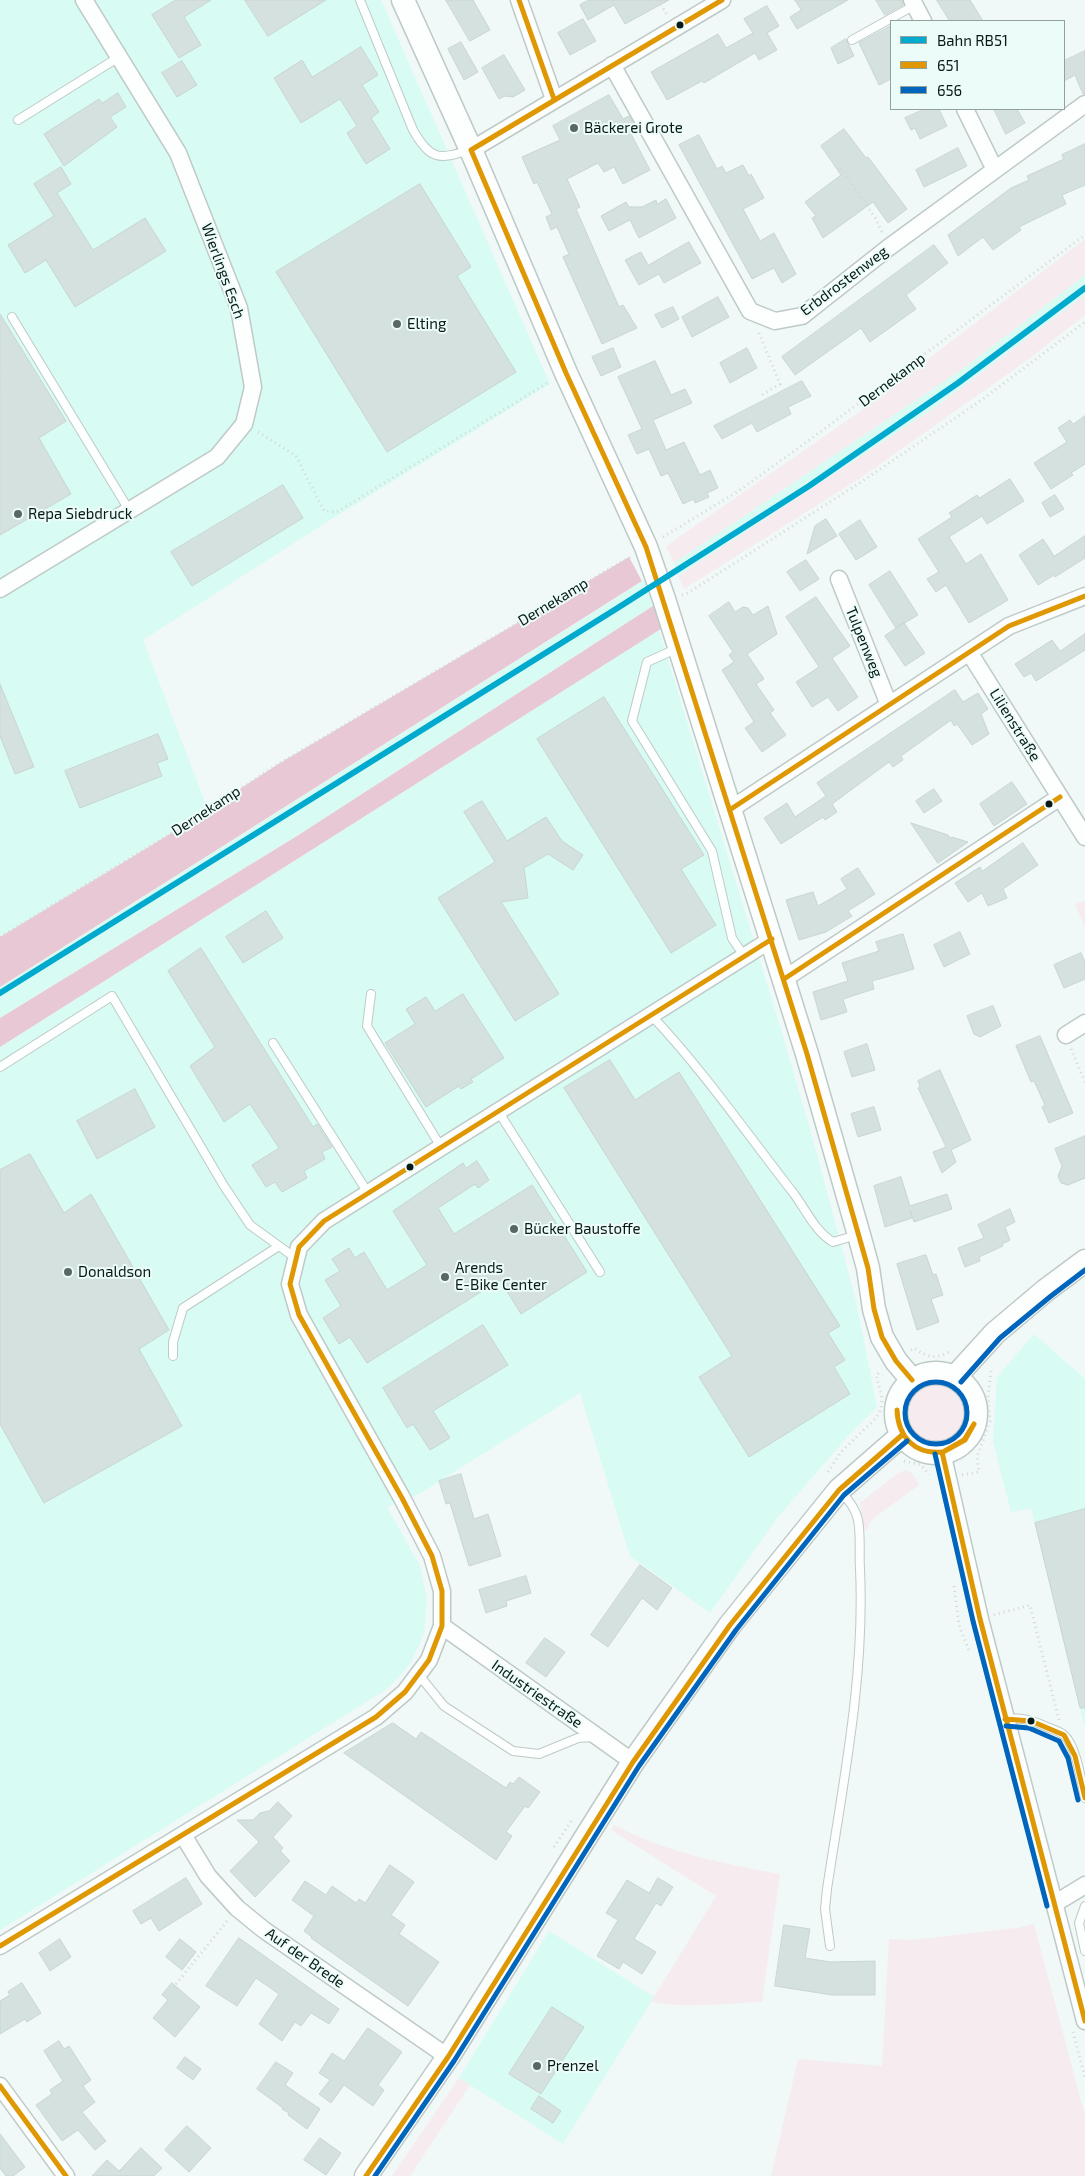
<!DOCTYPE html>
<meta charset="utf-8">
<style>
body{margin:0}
#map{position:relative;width:1085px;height:2176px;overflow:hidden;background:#f0f9f7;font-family:"Exo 2",sans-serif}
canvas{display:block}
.legend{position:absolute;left:890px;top:20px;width:175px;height:90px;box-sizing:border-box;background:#ecfdf9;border:1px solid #91a29e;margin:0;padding:6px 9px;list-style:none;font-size:15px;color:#081916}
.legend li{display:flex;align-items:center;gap:10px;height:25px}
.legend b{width:25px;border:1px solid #91a29e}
</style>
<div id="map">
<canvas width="1085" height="2176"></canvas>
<ul class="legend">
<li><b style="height:6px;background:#00a9ce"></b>Bahn RB51</li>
<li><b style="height:6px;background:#df9802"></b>651</li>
<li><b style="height:6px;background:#0065bd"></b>656</li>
</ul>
</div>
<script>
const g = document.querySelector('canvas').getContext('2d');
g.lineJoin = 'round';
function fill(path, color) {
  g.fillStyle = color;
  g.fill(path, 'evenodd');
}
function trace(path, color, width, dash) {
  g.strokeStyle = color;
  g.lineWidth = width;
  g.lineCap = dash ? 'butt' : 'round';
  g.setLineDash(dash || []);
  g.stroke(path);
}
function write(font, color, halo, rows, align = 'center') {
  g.font = font + ' "Exo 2",sans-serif';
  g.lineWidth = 4;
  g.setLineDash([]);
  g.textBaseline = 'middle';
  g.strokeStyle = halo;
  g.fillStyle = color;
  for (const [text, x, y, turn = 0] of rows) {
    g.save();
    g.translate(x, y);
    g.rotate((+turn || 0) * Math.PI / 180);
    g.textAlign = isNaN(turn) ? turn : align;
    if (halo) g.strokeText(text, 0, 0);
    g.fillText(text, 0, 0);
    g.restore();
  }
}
fill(new Path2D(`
 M0,0H381L550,384L322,525L143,640L208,810L0,937Z
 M1085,275V295L933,409L678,576L674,563L965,367Z
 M646,579L656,604L297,836L0,1018V987Z
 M659,630L783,1036L818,1158L856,1301L877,1407L849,1435L778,1517L710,1613L630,1556L580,1393L419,1494L387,1507L420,1566L427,1599L424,1633L419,1645L411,1662L400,1676L384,1691L0,1930V1047Z
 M1034,1334L1085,1379V1729L1031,1508L1011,1512L993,1441L997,1377Z
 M549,1931L654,1997L563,2144L459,2078Z`), '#d8fbf3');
fill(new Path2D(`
 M1085,239V275L965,367L674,563L666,546L855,415Z
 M1085,295V315L1026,361L862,477L684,589L678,576L933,409Z
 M1085,901V927L1075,904Z
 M908 1413a28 28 0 1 1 56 0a28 28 0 1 1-56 0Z
 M906,1470L912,1473L919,1485L874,1518L869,1523L867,1531L864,1529L860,1503L898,1473Z
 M614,1825C668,1853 721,1863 780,1874L762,2002C726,2003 687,2009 651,2002L716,1896L611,1830Z
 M1034,1924L1085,2116V2176H771L798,2059L882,2066L889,1939L912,1940L1017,1928Z
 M459,2078L470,2085L410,2176H392Z`), '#f6ebef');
fill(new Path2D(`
 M629,557L642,581L0,987V937L165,837L280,763Z
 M656,604L664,627L0,1047V1018L297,836Z`), '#e9c8d5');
const building = new Path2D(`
 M176,0H211L184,17L201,45L179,58L152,15Z
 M245,0H326L268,36Z
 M446,0H473L490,30L470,41Z
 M589,0H669L625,24L614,5L588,20L580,5Z
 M795,0H848L797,29L790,17L801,10Z
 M876,0H902L903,5L885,15Z
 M937,0H970L983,21H950Z
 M767,6L779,26L767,33L777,50L759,60L755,53L704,83L702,81L667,100L651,72L718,34L726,48L753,33L744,19Z
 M583,19L596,41L570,55L558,33Z
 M891,26V79L879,85L859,43Z
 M846,39L854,56L838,64L831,48Z
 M461,42L478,72L464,80L448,49Z
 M361,47L378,75L362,85L379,112L371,118L390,149L366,164L347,133L357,126L340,99L301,123L274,78L302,60L312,77Z
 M1085,51V94H1083L1075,75L1064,81V61Z
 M504,55L525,90L513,97L505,96L499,99L482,68Z
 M182,61L197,85L177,97L162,73Z
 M118,93L126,107L110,117L117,127L64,166L44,134L99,99L102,103Z
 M609,95L623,119L629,116L637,130L631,134L650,170L623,184L614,167L604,172L598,163L567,179L580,207L576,209L619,307L623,305L637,328L602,344L563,257L569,254L557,227L551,230L546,217L552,214L537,182L534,184L522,157L560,140L553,126Z
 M925,109H939L947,126L920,139L915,128L911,130L905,118Z
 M994,109H1017L1025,123L1006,134Z
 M844,129L866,158L868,157L907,209L888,223L873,202L823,238L812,218L816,216L805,202L841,175L821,146Z
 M699,135L717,169L722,166L726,173L743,165L749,176L751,174L764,198L743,209L760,241L774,233L796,274L782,283L774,268L752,279L679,145Z
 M1085,144V185L1062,195L1066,204L1019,227L1021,230L993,250L983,237L958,256L948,235L1011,188L1029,180L1027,176L1064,159L1062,155Z
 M958,148L967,166L924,187L916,170Z
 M61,167L71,184L57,193L93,250L145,218L166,251L75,307L46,260L25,273L8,245L54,216L34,184Z
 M420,184L471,267L457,276L516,372L387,452L276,272Z
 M666,199L676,218L639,238L630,220L609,231L601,216L626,202L629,207H642L656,200L657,204Z
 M689,242L701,263L664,283L659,274L639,285L625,260L641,252L648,265Z
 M934,245L948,263L906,295L916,309L870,342L861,328L795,375L782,357Z
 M718,297L729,317L692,337L682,317Z
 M673,307L679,319L662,328L655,315Z
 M0,314L66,421L39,438L71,494L0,535Z
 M613,348L621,367L601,376L592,357Z
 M747,348L757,368L730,383L720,363Z
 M655,361L671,395L685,389L692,403L653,420L666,450L684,442L700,475L710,470L718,488L707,493L709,497L695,503L694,499L683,504L668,473L661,476L649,449L637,454L628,435L642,429L618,377Z
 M802,381L811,396L788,407L791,414L757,432L752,423L722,439L714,426Z
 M1085,416V464L1071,473L1073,475L1051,489L1034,463L1067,442L1058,428L1070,420L1073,424Z
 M1010,479L1024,501L987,524L982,516L949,537L966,564L981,554L1008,600L969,623L946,585L936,592L927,579L939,572L918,539L952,517L949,513L977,495L979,498Z
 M283,485L303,518L192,586L171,552Z
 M1055,495L1064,509L1050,517L1042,503Z
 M826,519L837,536L807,554L815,526Z
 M860,520L877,547L856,560L839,534Z
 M1085,536V558L1055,577L1054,575L1038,585L1019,555L1043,539L1054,556Z
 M806,560L819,579L800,591L787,572Z
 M890,571L918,615L896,628L869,585Z
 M816,597L850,646L832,658L858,697L838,711L828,697L812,707L796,682L819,667L786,617Z
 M729,602L735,612L743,607L748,608L753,615L768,606L777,634L747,654L764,679L756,684L774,710L770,713L786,735L762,752L745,728L754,722L722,670L734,662L729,655L733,652L709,616Z
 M904,623L925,653L905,666L885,636Z
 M1085,634V650L1036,681L1031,673L1024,677L1015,664L1052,640L1060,651Z
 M0,684L34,767L15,774L0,736Z
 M955,690L963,702L978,693L988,709L981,714L989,734L972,745L957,724L954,726L951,720L901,756L903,760L893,767L889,762L832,804L837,812L825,820L823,817L781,844L764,818L787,803L795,817L826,796L817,783Z
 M604,697L704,855L681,869L716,925L671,953L537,739Z
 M158,734L168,759L157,763L162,776L80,808L65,771Z
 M1012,782L1027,804L994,826L980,804Z
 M934,789L942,801L924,813L916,801Z
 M482,801L507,841L546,817L562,841L583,855L573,870L548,854L524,868L528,898L501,902L559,994L515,1021L438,898L495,862L464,812Z
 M911,823L948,835L950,838L952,837L968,842L938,863Z
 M1023,843L1038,865L1003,889L1007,898L988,906L982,893L968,902L955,883L980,867L982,871Z
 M858,868L875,894L848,911L852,916L826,932L799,940L786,900L813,892L818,906L847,889L841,879Z
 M266,911L283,938L243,963L226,937Z
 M960,932L970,954L944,967L934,945Z
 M903,934L914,969L872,981L874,989L843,999L847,1012L821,1020L813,992L848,981L842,963L879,951L876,942Z
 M201,948L313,1127L317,1124L332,1147L322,1152L325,1159L304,1171L307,1178L282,1192L275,1182L266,1187L252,1165L279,1148L250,1104L224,1122L190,1066L215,1047L168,971Z
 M1081,953L1085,962V979L1064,988L1054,965Z
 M463,994L504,1058L471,1079L473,1082L461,1089L459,1086L426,1107L385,1043L415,1024L406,1009L426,997L435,1011Z
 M993,1006L1001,1026L980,1037L974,1034L967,1016Z
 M1040,1036L1073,1113L1049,1123L1042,1107L1045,1105L1034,1081L1031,1082L1016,1046Z
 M867,1044L875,1070L852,1077L844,1052Z
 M610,1060L635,1100L679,1072L840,1326L828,1333L845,1360L834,1367L850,1394L749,1457L699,1377L732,1356L564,1088Z
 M940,1070L971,1140L951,1150L956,1162L942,1173L933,1152L946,1147L918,1088L920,1086L918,1081Z
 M135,1089L155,1127L97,1159L77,1121Z
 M874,1107L881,1130L858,1137L851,1114Z
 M1085,1136V1178L1068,1185L1061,1183L1058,1176L1062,1166L1055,1149Z
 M30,1154L64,1213L91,1194L169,1330L139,1349L182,1426L44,1503L0,1424V1170Z
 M477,1161L489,1180L478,1188L475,1184L438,1208L454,1234L532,1185L587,1272L521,1314L500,1280L367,1363L350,1337L339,1344L323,1318L341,1306L325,1280L340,1271L332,1259L349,1248L355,1258L364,1252L387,1290L427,1265L393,1211L463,1163L466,1168Z
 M901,1177L910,1206L947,1194L952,1209L914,1222L910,1210L912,1218L885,1227L874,1186Z
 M1010,1209L1015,1222L1005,1227L1010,1240L1002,1244L1003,1246L979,1257L980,1261L965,1267L958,1248L984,1238L978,1225Z
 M926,1255L933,1275L936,1274L943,1295L931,1299L939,1322L917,1330L897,1264Z
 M483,1325L508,1365L433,1411L450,1438L430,1450L413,1424L407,1428L383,1388Z
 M461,1474L474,1519L488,1514L501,1556L469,1566L450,1503L446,1504L439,1481Z
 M1085,1509V1708H1080L1035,1523Z
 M640,1565L672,1588L657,1610L642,1598L608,1647L591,1635Z
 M526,1576L531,1593L506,1601L507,1606L486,1613L479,1590Z
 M545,1638L565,1652L546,1677L526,1663Z
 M393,1723L416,1739L421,1732L506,1788L510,1782L513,1784L519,1777L540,1792L528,1808L525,1806L506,1832L512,1836L496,1860L344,1753Z
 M278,1802L292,1816L273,1837L283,1848L280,1851L290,1861L255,1897L230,1871L259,1842L237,1820H253L260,1813L269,1811Z
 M390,1865L414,1882L391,1915L405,1925L399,1934L439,1962L408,2006L311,1938L312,1937L304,1931L314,1916L292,1900L305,1881L326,1895L332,1886L356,1903L359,1899L365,1903Z
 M186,1878L202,1904L159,1931L151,1918L141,1924L133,1911Z
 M658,1878L673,1887L661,1906L656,1903L634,1939L656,1952L642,1974L623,1962L619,1969L597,1956L618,1920L606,1913L627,1880L649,1893Z
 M784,1925L810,1929L805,1958L831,1962L875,1961V1995H832L775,1986Z
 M239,1938L339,2009L329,2024L311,2013L301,2026L295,2022L282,2041L259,2024L279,1994L256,1978L237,2006L206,1986Z
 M60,1939L71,1957L50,1971L39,1953Z
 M180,1939L196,1952L182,1970L166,1957Z
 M22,1983L41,2013L27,2022L25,2019L0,2034V2001L10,1995L8,1992Z
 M172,1983L200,2007L175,2037L153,2018L168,2000L162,1995Z
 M552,2007L584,2027L541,2094L509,2074Z
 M368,2028L402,2052L378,2085L384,2090L373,2106L344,2085L331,2103L319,2094L330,2080L319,2073L332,2053L344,2061Z
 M59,2041L64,2049L69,2046L91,2080L83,2086L95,2102L82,2112L106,2141L95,2150L78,2130L62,2141L36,2105L52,2094L50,2090L63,2081L44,2051Z
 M185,2057L201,2069L193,2080L177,2068Z
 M276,2062L293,2073L285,2085L320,2109L307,2129L288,2115L289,2113L282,2109L283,2108L257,2089Z
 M539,2096L561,2111L553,2123L531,2109Z
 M187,2126L211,2148L189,2172L165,2150Z
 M0,2134L25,2167L13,2176H6L0,2168Z
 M320,2138L341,2153L326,2175L304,2160Z
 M141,2148L162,2168L154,2176H92L107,2160L119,2171Z`);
fill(building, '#d4e1de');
trace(building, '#c9d5d3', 1);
const lane = new Path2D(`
 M360,0L413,130C431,160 437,160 470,150
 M852,40L915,5
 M18,120L119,57
 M12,317L129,510
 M678,648L647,662L632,721L712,851L732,938L744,956
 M371,994L367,1026L441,1147
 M651,1015C702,1069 745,1131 791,1190C805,1207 814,1231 833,1242L857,1235
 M273,1043L368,1193
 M0,1067L112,996L224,1186L250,1225L297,1259
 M498,1111L600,1272
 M173,1356V1342L183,1308L279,1246
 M419,1675L444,1706L513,1751L539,1754L578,1738L593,1737
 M1005,1719C1021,1717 1032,1720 1047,1727C1052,1729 1059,1731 1064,1735C1077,1747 1081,1781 1085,1798
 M1085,1906L1079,1923L1085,1951
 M830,1946L825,1909L827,1889C843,1783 865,1676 860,1569C859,1553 861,1536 858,1520C856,1509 848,1499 840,1491`);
const street = new Path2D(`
 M519,0L554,99
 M912,0L923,21
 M612,65L750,311L775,321L802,316L888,248L1085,104
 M965,109L995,170
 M471,150L722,0
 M839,579L889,705
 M0,589L217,457L244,424L253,387L239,308L178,153L84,0
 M969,652L1085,837
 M731,809L1009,626L1085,596
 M784,979L1060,797
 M1066,1035L1085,1023
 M942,1452L980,1619L1085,2021
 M442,1626L633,1762
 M183,1835L208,1876L237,1908L264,1930L448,2057
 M1054,1904L1085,1885
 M0,1946L376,1717L405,1692L429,1660L442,1626V1591L432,1556L402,1498L299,1315L290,1284L299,1247L324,1221L772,939
 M0,2086L66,2176`);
const secondary = new Path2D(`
 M403,0L471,150L566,373L646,547L664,599L807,1054L859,1235L868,1268L874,1309L882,1337L896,1361L912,1380
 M896 1413a40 40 0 1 1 80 0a40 40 0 1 1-80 0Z
 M955,1377L995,1333L1046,1290L1085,1261
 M366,2176L448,2057L633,1762L730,1625L839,1490L902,1435`);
trace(lane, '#becac7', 10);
trace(street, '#becac7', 19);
trace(secondary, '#becac7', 25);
trace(new Path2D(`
 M658,0L667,15
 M841,168L876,219L882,233
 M759,333L780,384L760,396
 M258,432L296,456L324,511L337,512L549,382
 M663,537L737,492L804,444L1085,235
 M682,595L688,593L861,482L979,402L1085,322
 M0,937L165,837L280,763L630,557
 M1071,1049L1085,1082
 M911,1350L914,1348C926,1357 937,1360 950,1351
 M904,1461L921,1465L929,1475
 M828,1472L841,1452L877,1417L881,1409L882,1398L876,1375L882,1371
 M962,1475L979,1472L977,1457L990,1421L988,1395L991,1372L989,1368
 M954,1586L959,1625L970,1653
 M994,1615L1030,1605L1059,1720
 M554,1847L571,1821
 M176,1984L228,1920
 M1073,2032L1085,2077`), '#d3d7d6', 3, [1, 4]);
trace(lane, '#fdfefe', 8);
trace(street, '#fdfefe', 16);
trace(secondary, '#fdfefe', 22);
trace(new Path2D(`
 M519,0L554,99
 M471,150L566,373L646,547L807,1054L868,1268L874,1309L882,1337L896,1361L912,1380
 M471,150L722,0
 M731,809L1009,626L1085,596
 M784,979L1060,797
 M897,1410C898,1437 915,1455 943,1452
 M942,1452L980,1619L1085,2021
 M943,1452L964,1440L974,1424
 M943,1452L965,1440L974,1424
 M1005,1719L1031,1721L1064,1735L1075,1756L1085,1798
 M0,1946L376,1717L405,1692L429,1660L442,1626V1591L432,1556L402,1498L299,1315L290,1284L299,1247L324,1221L772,939
 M0,2086L66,2176
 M366,2176L448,2057L633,1762L730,1625L839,1490L902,1435`), '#df9802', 5);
trace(new Path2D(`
 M905 1413a31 31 0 1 1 62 0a31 31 0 1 1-62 0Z
 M961,1382L1000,1338L1051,1296L1085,1270
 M935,1454L973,1621L1047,1906
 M1006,1726L1029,1728L1059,1741L1068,1758L1078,1800
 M375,2176L454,2061L639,1766L736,1630L844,1495L907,1441`), '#0065bd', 5);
trace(new Path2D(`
 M0,993L616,609L809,486L958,383L1085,288`), '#00a9ce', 6);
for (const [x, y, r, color] of [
 [680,25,4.5,"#081916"],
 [574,128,5,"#596765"],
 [397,324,5,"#596765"],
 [18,514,5,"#596765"],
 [1049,804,4.5,"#081916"],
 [410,1167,4.5,"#081916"],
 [514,1229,5,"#596765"],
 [68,1272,5,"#596765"],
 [445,1277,5,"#596765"],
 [1031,1721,4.5,"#081916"],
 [537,2066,5,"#596765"]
]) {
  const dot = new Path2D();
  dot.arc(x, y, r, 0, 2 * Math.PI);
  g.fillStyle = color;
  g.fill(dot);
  trace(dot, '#ecfdf9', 2);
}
write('15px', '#081916', '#ecfdf9', [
 ["Bäckerei Grote",584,128],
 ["Elting",407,324],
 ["Repa Siebdruck",28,514],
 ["Bücker Baustoffe",524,1229],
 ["Arends",455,1268],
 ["E-Bike Center",455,1285],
 ["Donaldson",78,1272],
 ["Prenzel",547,2066]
], 'left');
write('15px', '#081916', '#ecfdf9', [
 ["Wierlings Esch",223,271,70],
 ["Erbdrostenweg",844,281,-37],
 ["Dernekamp",892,380,-37],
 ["Dernekamp",553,602,-31],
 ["Tulpenweg",864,642,68],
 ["Lilienstraße",1015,725,58],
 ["Dernekamp",206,811,-33],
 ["Industriestraße",537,1694,35],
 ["Auf der Brede",305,1958,35]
]);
</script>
